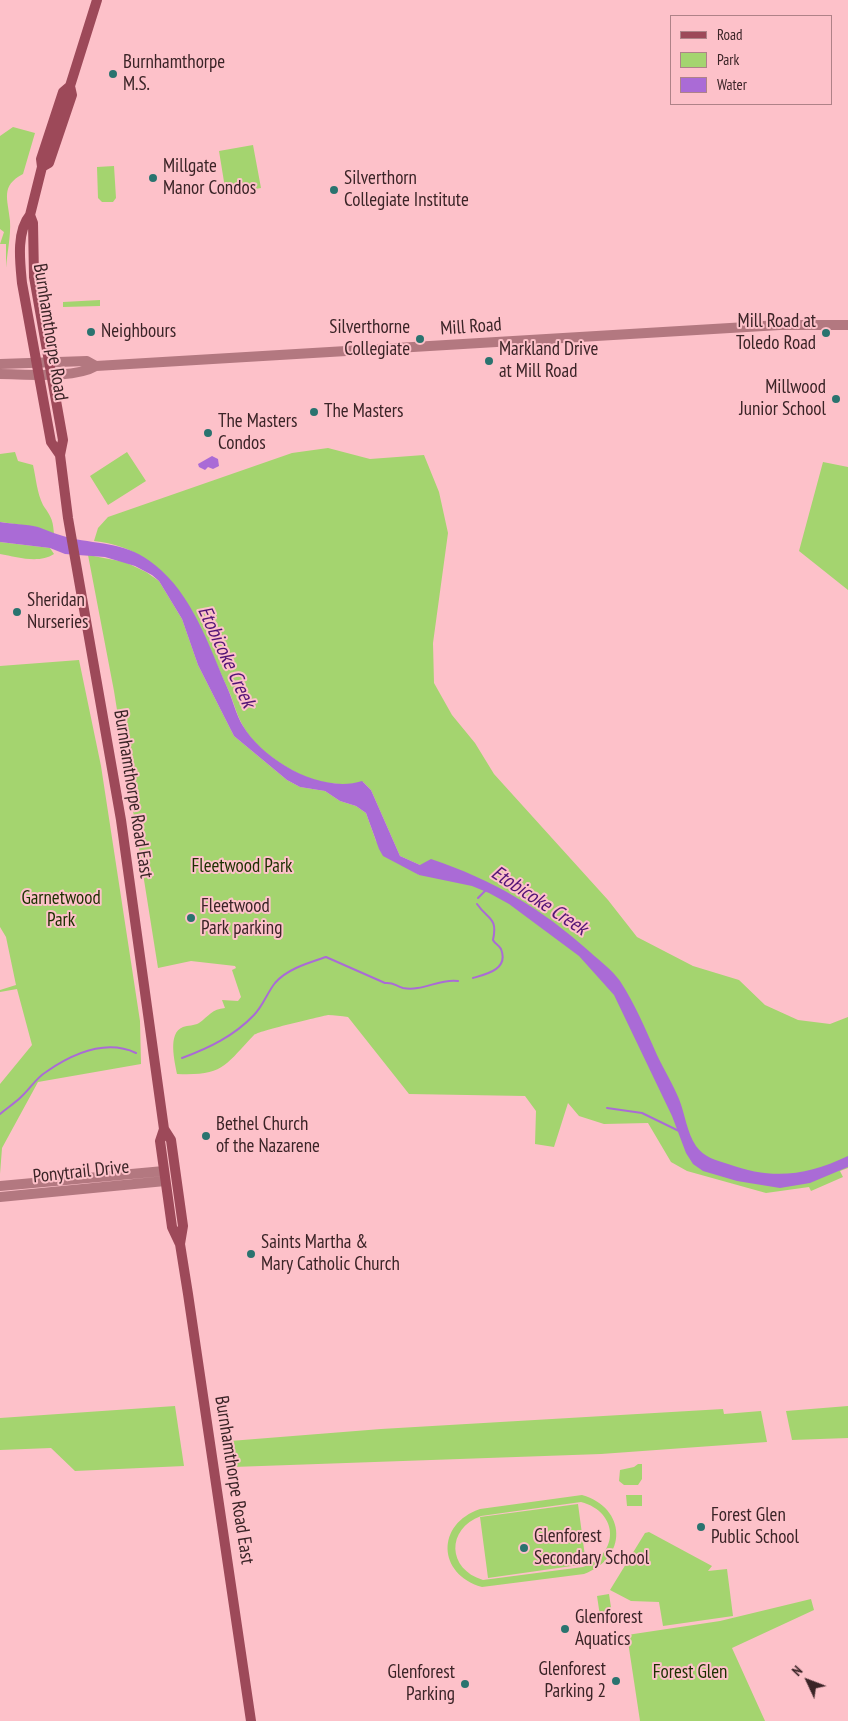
<!DOCTYPE html>
<style>
body{margin:0}
#map{position:relative;width:848px;height:1721px;overflow:hidden;background:#fdc1c9;font-family:"PT Sans Narrow",sans-serif}
canvas{display:block}
.legend{position:absolute;left:670px;top:15px;width:162px;height:90px;box-sizing:border-box;background:#fdc1c9;border:1px solid #af8288;margin:0;padding:6px 9px;list-style:none;font-size:15px;color:#3b2427}
.legend li{display:flex;align-items:center;gap:10px;height:25px}
.legend b{width:25px;border:1px solid #af8288}
.north{position:absolute;left:783px;top:1656px;width:50px;height:50px;-webkit-text-stroke:4px #fdc1c9;paint-order:stroke;rotate:313deg;font-size:14px;font-weight:700;line-height:20px;text-align:center;color:#3b2427}
.north::after{content:'';display:block;margin:auto;width:18px;height:22px;background:#3b2427;clip-path:polygon(50% 0,100% 100%,50% 72%,0 100%)}
</style>
<div id="map">
<canvas width="848" height="1721"></canvas>
<ul class="legend">
<li><b style="height:6px;background:#9d4959"></b>Road</li>
<li><b style="height:14px;background:#a4d46f"></b>Park</li>
<li><b style="height:14px;background:#aa6bd6"></b>Water</li>
</ul>
<div class="north">N</div>
</div>
<script>
const g = document.querySelector('canvas').getContext('2d');
g.lineJoin = 'round';
function fill(path, color) {
  g.fillStyle = color;
  g.fill(path, 'evenodd');
}
function trace(path, color, width, dash) {
  g.strokeStyle = color;
  g.lineWidth = width;
  g.lineCap = dash ? 'butt' : 'round';
  g.setLineDash(dash || []);
  g.stroke(path);
}
function write(font, color, halo, rows, align = 'center') {
  g.font = font + ' "PT Sans Narrow",sans-serif';
  g.lineWidth = 4;
  g.setLineDash([]);
  g.textBaseline = 'middle';
  g.strokeStyle = halo;
  g.fillStyle = color;
  for (const [text, x, y, turn = 0] of rows) {
    g.save();
    g.translate(x, y);
    g.rotate((+turn || 0) * Math.PI / 180);
    g.textAlign = isNaN(turn) ? turn : align;
    if (halo) g.strokeText(text, 0, 0);
    g.fillText(text, 0, 0);
    g.restore();
  }
}
fill(new Path2D(`
 M13,127L35,133L23,174C0,186 8,199 10,221C11,236 7,253 6,268V244H0L4,232L0,229V136Z
 M253,145L261,188L226,194L219,151Z
 M114,166L116,198L113,202H102L98,198L97,167Z
 M100,300V306L63,307V302Z
 M328,448L370,459L424,455L439,492L448,533L433,643L434,683L452,715L475,743L494,774L608,900L637,937L693,966L739,980L765,1005L798,1020L830,1024L848,1017V1168L840,1171L843,1177L811,1191L809,1187L766,1193L687,1171L671,1162L648,1123L604,1124L579,1116L568,1103L554,1147L535,1144L536,1111L525,1096L409,1094L348,1017C341,1016 334,1015 328,1015C319,1017 258,1031 254,1035C225,1065 224,1076 177,1074C175,1062 167,1033 183,1027C188,1025 194,1026 199,1023C209,1016 212,1009 225,1008L222,1000L238,1001L241,997L232,970L236,968L235,966L191,961L158,968L114,691L88,555L125,562L146,572L159,581L182,619L198,665L234,736L287,780L300,787L325,791L340,801L356,806L366,813L376,841L419,875L420,865L400,856L371,790L363,782C345,787 320,783 303,776C281,765 255,748 243,726C236,714 233,699 227,687C199,624 173,549 94,541L98,528L108,517L292,453Z
 M15,452L18,461L33,465C36,478 37,493 43,505C51,517 53,519 54,534L36,527L0,522V454Z
 M127,452L146,481L108,505L90,476Z
 M823,462L848,467V590L799,551Z
 M0,542L50,548L54,554C39,564 17,557 0,554Z
 M79,660L101,766L140,1021L141,1064L38,1082L2,1148L0,1174V1084L32,1045L17,989L0,992V990L16,985L6,937L0,927V666Z
 M175,1406L184,1466L75,1471L51,1448L0,1450V1418Z
 M848,1406V1438L792,1440L786,1411Z
 M723,1409L724,1414L761,1411L767,1442L601,1454L233,1467L230,1441L381,1429Z
 M638,1464H642V1479L638,1485H624L619,1481L620,1470L634,1467Z
 M582,1495C627,1508 628,1558 584,1574L482,1587C437,1574 436,1524 480,1509ZM581,1502C619,1512 620,1554 583,1567L483,1580C447,1569 446,1529 481,1516Z
 M626,1495H642V1506H627Z
 M578,1504L586,1564L488,1578L480,1517Z
 M649,1532L712,1566L708,1571L727,1569L733,1616L663,1626L659,1602L631,1601L610,1590L645,1533Z
 M609,1594L612,1614L600,1616L597,1596Z
 M811,1599L814,1610L732,1648L765,1721H640L627,1635L720,1621Z`), '#a4d46f');
fill(new Path2D(`
 M212,456L218,459L219,466L213,469L208,467L205,470L199,467L198,464Z
 M0,522C12,524 26,524 38,527C49,531 58,535 70,538C102,545 127,542 155,565C192,594 209,646 227,687C233,700 236,715 243,726C264,761 322,794 362,781L371,790L400,856L420,865L431,859C493,880 541,908 590,952C600,961 612,970 620,981C635,1004 646,1030 657,1055C664,1070 673,1084 679,1099C685,1114 687,1133 696,1146C704,1157 715,1160 728,1164C772,1180 806,1176 848,1156V1167L810,1183L780,1188L737,1181L703,1171L693,1164L686,1153L672,1116L614,995L579,956L509,904L489,893L472,886L419,875L383,856L379,849L366,813L356,806L340,801L325,791L300,787L287,780L234,736L198,665L182,619L159,581L152,575L135,566L105,557L65,554L50,548L0,542Z`), '#aa6bd6');
trace(new Path2D(`
 M478,898L485,891
 M473,978C487,974 509,969 501,949C499,945 495,944 493,940C498,917 488,920 477,904
 M182,1058C209,1048 234,1036 254,1015C263,1006 267,993 275,983C287,969 308,963 326,957L385,983C394,982 395,986 403,988C422,992 440,978 458,981
 M607,1108L642,1113L679,1131
 M0,1114C7,1108 15,1103 21,1097C30,1089 36,1078 46,1072C72,1054 106,1039 136,1053`), '#aa6bd6', 2);
trace(new Path2D(`
 M0,364L87,361L96,366
 M0,374C26,374 74,379 96,366L780,325H848
 M0,1186L164,1171
 M0,1197L165,1181`), '#b37880', 10);
trace(new Path2D(`
 M97,0L70,86L63,92L41,159L42,167L30,215L33,223L34,277L63,440L60,455L68,518L121,820L164,1129L160,1141L167,1191L172,1227L180,1244L188,1294L251,1721
 M42,167L49,163L72,95L70,86
 M30,215C16,232 20,262 22,283L51,442L60,455
 M164,1129L171,1140L183,1226L180,1244`), '#9d4959', 10);
for (const [x, y, r, color] of [
 [113,74,5,"#2a736f"],
 [153,178,5,"#2a736f"],
 [334,190,5,"#2a736f"],
 [91,332,5,"#2a736f"],
 [826,333,5,"#2a736f"],
 [420,339,5,"#2a736f"],
 [489,361,5,"#2a736f"],
 [836,399,5,"#2a736f"],
 [314,412,5,"#2a736f"],
 [208,433,5,"#2a736f"],
 [17,612,5,"#2a736f"],
 [191,918,5,"#2a736f"],
 [206,1136,5,"#2a736f"],
 [251,1254,5,"#2a736f"],
 [701,1527,5,"#2a736f"],
 [524,1548,5,"#2a736f"],
 [565,1629,5,"#2a736f"],
 [616,1681,5,"#2a736f"],
 [465,1684,5,"#2a736f"]
]) {
  const dot = new Path2D();
  dot.arc(x, y, r, 0, 2 * Math.PI);
  g.fillStyle = color;
  g.fill(dot);
  trace(dot, '#fdc1c9', 2);
}
write('19px', '#3b2427', '#fdc1c9', [
 ["Burnhamthorpe",123,63],
 ["M.S.",123,85],
 ["Millgate",163,167],
 ["Manor Condos",163,189],
 ["Silverthorn",344,179],
 ["Collegiate Institute",344,201],
 ["Mill Road at",816,322,"right"],
 ["Toledo Road",816,344,"right"],
 ["Silverthorne",410,328,"right"],
 ["Collegiate",410,350,"right"],
 ["Neighbours",101,332],
 ["Markland Drive",499,350],
 ["at Mill Road",499,372],
 ["Millwood",826,388,"right"],
 ["Junior School",826,410,"right"],
 ["The Masters",324,412],
 ["The Masters",218,422],
 ["Condos",218,444],
 ["Sheridan",27,601],
 ["Nurseries",27,623],
 ["Fleetwood",201,907],
 ["Park parking",201,929],
 ["Bethel Church",216,1125],
 ["of the Nazarene",216,1147],
 ["Saints Martha &",261,1243],
 ["Mary Catholic Church",261,1265],
 ["Forest Glen",711,1516],
 ["Public School",711,1538],
 ["Glenforest",534,1537],
 ["Secondary School",534,1559],
 ["Glenforest",575,1618],
 ["Aquatics",575,1640],
 ["Glenforest",606,1670,"right"],
 ["Parking 2",606,1692,"right"],
 ["Glenforest",455,1673,"right"],
 ["Parking",455,1695,"right"]
], 'left');
write('19px', '#3b2427', '#fdc1c9', [
 ["Mill Road",471,327,-4],
 ["Burnhamthorpe Road",50,332,81],
 ["Burnhamthorpe Road East",133,794,81],
 ["Ponytrail Drive",81,1172,-6],
 ["Burnhamthorpe Road East",234,1480,81]
]);
write('19px', '#1c3000', '#fdc1c9', [
 ["Fleetwood Park",242,867],
 ["Garnetwood",61,899],
 ["Park",61,921],
 ["Forest Glen",690,1673]
]);
write('italic 20px', '#531376', '#fdc1c9', [
 ["Etobicoke Creek",226,657,65],
 ["Etobicoke Creek",539,901,33]
]);
</script>
